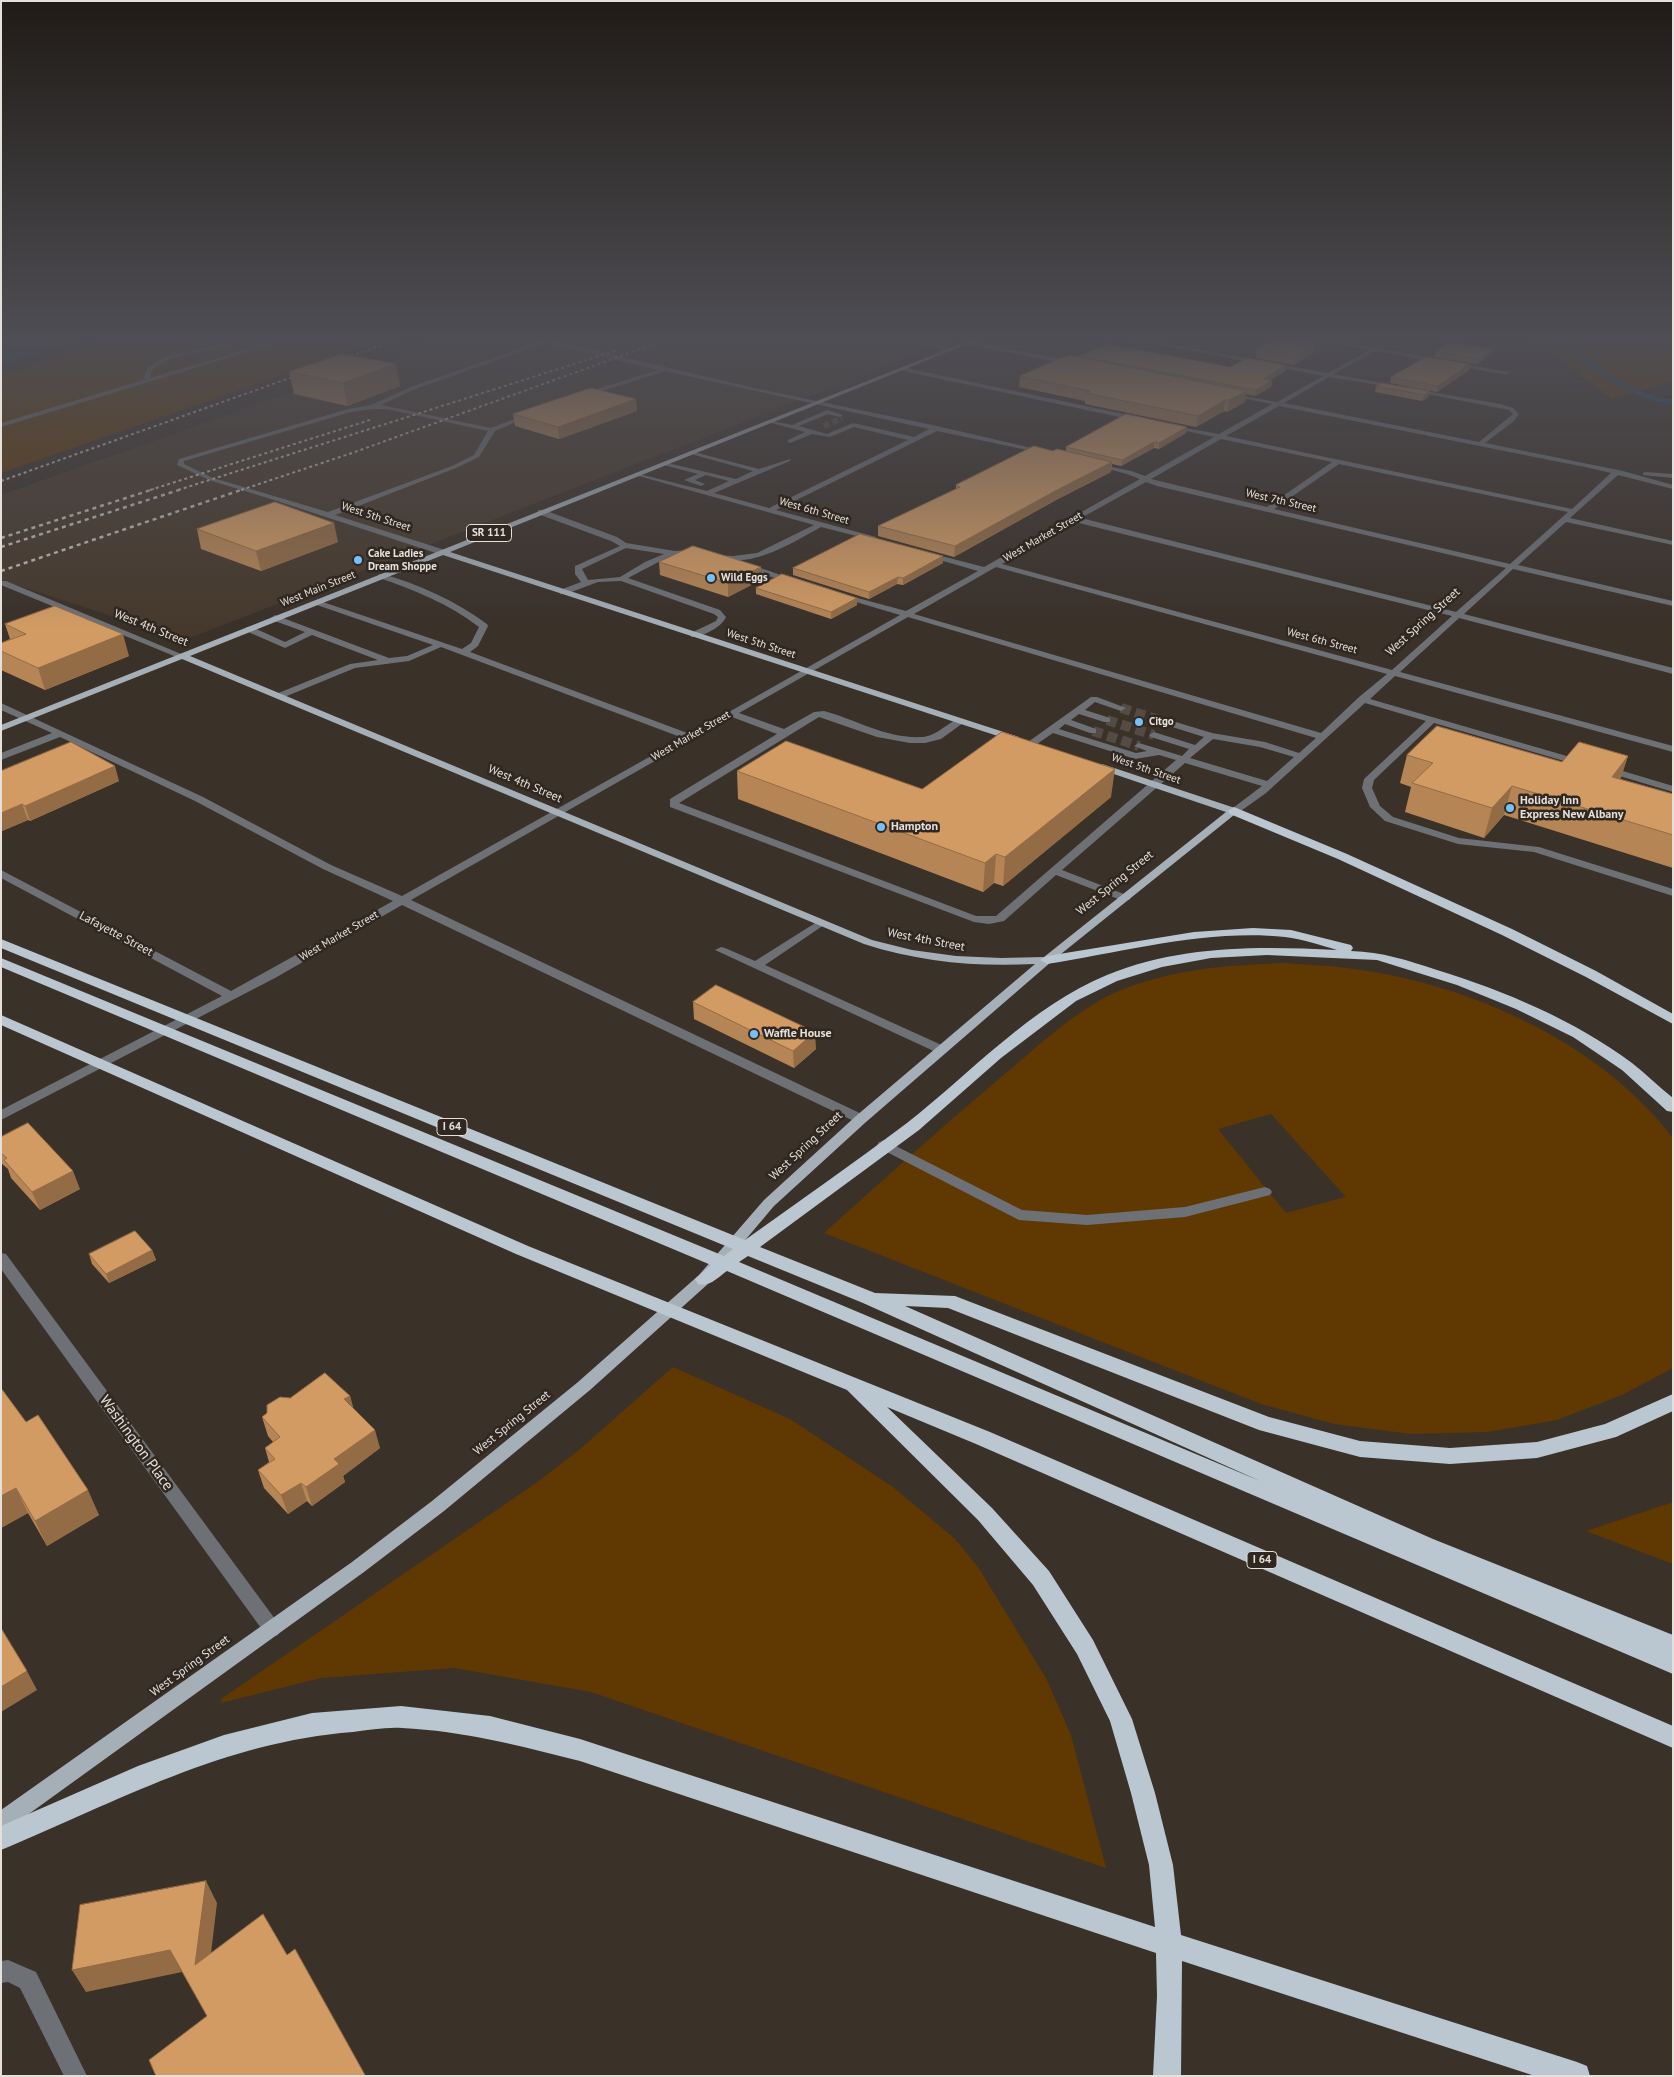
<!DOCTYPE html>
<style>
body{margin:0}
#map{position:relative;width:1674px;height:2077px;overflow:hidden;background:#3a3129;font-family:"PT Sans",sans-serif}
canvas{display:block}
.frame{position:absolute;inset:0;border:2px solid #e5e0da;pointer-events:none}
</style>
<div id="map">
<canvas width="1674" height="2077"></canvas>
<div class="frame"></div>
</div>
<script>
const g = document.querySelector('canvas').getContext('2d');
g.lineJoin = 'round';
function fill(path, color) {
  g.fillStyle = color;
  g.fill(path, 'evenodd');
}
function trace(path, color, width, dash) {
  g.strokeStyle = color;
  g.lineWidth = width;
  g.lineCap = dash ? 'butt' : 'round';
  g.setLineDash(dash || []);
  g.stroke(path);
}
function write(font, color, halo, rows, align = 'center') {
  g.font = font + ' "PT Sans",sans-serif';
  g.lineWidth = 5;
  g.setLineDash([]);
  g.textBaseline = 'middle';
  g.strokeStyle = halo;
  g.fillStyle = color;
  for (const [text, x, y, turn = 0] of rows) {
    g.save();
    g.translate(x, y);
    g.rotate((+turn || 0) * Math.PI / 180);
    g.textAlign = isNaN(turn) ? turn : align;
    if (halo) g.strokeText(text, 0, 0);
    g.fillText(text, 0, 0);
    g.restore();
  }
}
fill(new Path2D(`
 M442,339H956L185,640L1,580V495Z`), '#46392c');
fill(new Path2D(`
 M112,339H386L1,473V375Z
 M1532,339H1673V381L1612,399Z
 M1286,963C1307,965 1327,965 1347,968C1467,983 1598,1040 1673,1138V1368L1622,1395L1557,1420L1487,1432L1411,1434L1334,1424L1261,1404L824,1233C884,1179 944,1125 1006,1073C1039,1045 1073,1013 1112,994C1167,969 1227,965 1286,963ZM1271,1114L1345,1196V1197L1286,1213L1218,1129Z
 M673,1367L790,1419L893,1487L954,1538L978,1567L1046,1678L1071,1735L1106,1868L591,1692L454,1668L321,1678L221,1703V1699L536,1483L579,1450Z
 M1673,1502V1564L1586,1531Z`), '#603802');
fill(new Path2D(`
 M1,339H84L1,365Z`), '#174a6c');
trace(new Path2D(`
 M1558,339C1594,368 1626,395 1673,403`), '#174a6c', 5);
trace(new Path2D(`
 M824,426L842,418`), '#544b44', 6, [6, 3]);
trace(new Path2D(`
 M1121,708L1169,723
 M1107,720L1154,735
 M1093,731L1139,746`), '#544b44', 10, [10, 5]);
fill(new Path2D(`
 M249,339H258L171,358L153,369L150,378L282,339H290L1,427V423L143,380L148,367L167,356Z
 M531,339H547L754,388L937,426L1049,452L1046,454L937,431L776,510L876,537V541L821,527C788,545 755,567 716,559V555L733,556L757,553L814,525L635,475V473L707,491L729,481L706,475L695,480L705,484L701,486L684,480L698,474L660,464L663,462L736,479L753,471L687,453L690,451L759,469L790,459V461L714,493L769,508L908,440L854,427L830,437L812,434L790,443L788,442V440L805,432L768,422V420L792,425L827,410L843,415L840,417L828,414L799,426L827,434L853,423L914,437L929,429L665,371L583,397L581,394L658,370L546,343L415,389L381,405L491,428L527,414L532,415L495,431L479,457L456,468L335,515L445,550V554H439L277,501L209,480L177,465L179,459L348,409L371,405L411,387L539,342ZM373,409H387L488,431L474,455L452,466L328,512L213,478L184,464V461L351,412Z
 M895,339H905L953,349L950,351Z
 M1129,339H1139L1328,373L1369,350L1317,339H1327L1509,372L1507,375L1375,351L1334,374L1394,385L1396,388L1329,377L1284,403L1479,442L1513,414L1509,410L1499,408L1411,391L1414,389L1500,404L1513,408L1519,414L1514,421L1485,443L1623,471L1673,485V489L1618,475L1570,518L1673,541V545L1566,522L1518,565L1673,601V606L1513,569L1464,614L1673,668V674L1459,618L1400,672L1673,746V752L1395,676L1370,699L1584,761L1586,763L1584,765H1578L1434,723L1374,780L1372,788L1380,806L1393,817L1459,838L1539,847L1673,889V896L1534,852L1458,844L1385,821L1370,807L1362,788L1364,779L1426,721L1365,703L1266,793L1238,813L1234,814L1229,811L1262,786L1185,763L1062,870L1129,896L1131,898L1129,900H1121L1056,875L1004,921L989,924L974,922L670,807V799L777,734L732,717L411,900L866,1116L868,1119L866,1122H856L402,905L275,978L1,1120V1110L222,996L1,878V870L231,991L393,901L323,869L195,801L60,737L1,760V753L52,733L1,710V703L203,797L331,865L402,896L683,738L441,647L409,661L355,668L282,698H276V694L350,664L378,660L312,635L285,648L246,631V627H252L285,642L305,632L272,620L271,618L275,615L389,658L407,656L433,645L314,604L313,602L317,600L462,649L471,643L479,627C449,604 415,590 379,578V574H382C419,584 456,601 487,624L488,626L478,646L470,652L690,734L900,615L839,597V593L906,611L978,571L926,556V552L984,567L1140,479L1127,474L1093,465V463L1131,471L1145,476L1214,437L1168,427V425L1219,434L1272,404L1227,395V393L1277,402L1323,376ZM1279,406L1590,468L1611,473L1572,509L1226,436ZM1221,439L1332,462L1267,507L1151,479ZM1339,464L1568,512L1510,564L1274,509ZM1146,482L1157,486L1506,568L1456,612L1081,518ZM1075,522L1424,609L1452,616L1392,670L1002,564ZM996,567L1387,674L1359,697L1321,733L914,614ZM908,617L1316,738L1299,753L1265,742L1212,733L1169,720L1166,721V725L1204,737L1195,745L1154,732L1149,735L1151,737L1189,749L1182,756L1139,743L1134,746L1147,751L1136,753L1059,729L1065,724L1090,733H1096V729L1071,720L1079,714L1104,722H1110V718L1085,710L1095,702L1121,711L1126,708L1097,697H1091L1028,742V746H1034L1053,733L1135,759L1159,755L1176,760L996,916H976L679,803L819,717L877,737L910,743H925L941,739L963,723V719C952,717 938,737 922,737C887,739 857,720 824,711L814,712L784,729L739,713ZM1213,739L1260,747L1294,757L1267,781L1190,758Z
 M966,341L1072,361L1075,363L1072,365L964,344Z
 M901,367L1138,417L1141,419L1138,421L899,370Z
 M1645,472L1673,474V478L1643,475V473Z
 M538,510H544L617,537L626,543L675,551L698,549V553L668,557L628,578L720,610L726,617C722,627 701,638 691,637V633L716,621L718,617L714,614L621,581L598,582L566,594H560V590L581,582L575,574V566L620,546L611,541L538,514ZM626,548L664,554L645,562L620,577L588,580L582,569Z
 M743,564H749L798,581L791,583L743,568Z
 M1,581H6L186,656L179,658L1,585Z
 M1606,766L1673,786V792L1603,771V767Z
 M820,920L824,921L826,923L824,925L765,965L946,1047L948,1050L946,1053H938L715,950L721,947L725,948L755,961Z
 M884,1140L1022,1210L1087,1215L1185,1207L1265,1187L1270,1189L1272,1192L1270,1195L1185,1217L1087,1225L1019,1220L879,1148L877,1145L879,1142Z
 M1,1253L6,1254L278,1623L281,1629L278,1635L272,1637L266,1635L1,1269Z
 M8,1960L36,1972L87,2076H64L20,1988L8,1982L1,1983V1961Z`), '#6d7175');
fill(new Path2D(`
 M973,339H980L450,552L1019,737V741H1013L443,555L190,656L872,940L912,950L956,956L1001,958L1044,957L1226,812L1096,768V764H1102L1238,809L1239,811L1051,962L866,1122L774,1206L709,1283L590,1390L444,1511L364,1572L8,1829L1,1832V1810L352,1562L432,1501L578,1382L699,1275L764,1200L856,1116L1035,964C976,967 920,962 864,944L182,659L1,731V725Z`), '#a5afb7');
fill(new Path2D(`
 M1234,807L1347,854L1512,929L1596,971L1673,1014V1024L1586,977L1502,935L1338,859L1230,814L1228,811Z
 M1253,928L1291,930L1351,945L1353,948L1351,951C1383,952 1406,960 1437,970C1505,991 1574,1020 1632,1063C1646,1074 1659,1087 1673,1098V1112L1667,1111L1622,1070L1573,1037L1516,1009L1457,985L1377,960L1267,955L1211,958L1162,967L1117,981L1076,1001L1001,1058L919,1130L760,1247L875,1293L955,1296L1269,1417L1360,1441L1450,1448L1537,1442L1605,1424L1673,1394V1411L1616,1437L1537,1458L1450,1464L1360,1457L1259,1430L948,1308L905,1306L1433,1539L1673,1635V1674L727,1271C717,1278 710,1287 698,1284L695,1279L711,1265L1,967V958L724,1256L733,1249L1,948V939L745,1240C799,1201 854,1163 907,1123C971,1073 1031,1006 1107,975C1180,945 1259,946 1337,950C1320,945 1303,939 1285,937C1206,929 1125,952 1047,964L1040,960L1047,956L1194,932ZM748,1256L863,1303L1260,1481L739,1262Z
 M1,1015L528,1246L990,1432L1673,1726V1748L976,1444L887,1407L992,1508L1049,1571L1093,1640L1132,1719L1155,1793L1173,1865L1181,1935L1577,2062L1587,2066L1590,2076H1535L1182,1961L1181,2076H1153L1157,1996L1156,1953L580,1761C521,1746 463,1731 402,1728C386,1727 369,1730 353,1732C223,1742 119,1801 1,1850V1826L138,1766L224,1735L312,1713L401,1706L490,1716L580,1739L1155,1927L1149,1865L1131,1793L1110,1721L1077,1654L1033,1585L978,1520L847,1390L516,1254L1,1025Z`), '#bbc7d0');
trace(new Path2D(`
 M339,360L400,339
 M1,481L304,373
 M150,490L370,420
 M178,490L618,350
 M241,490L352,453L668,339`), '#c2bdb6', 2, [3, 3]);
trace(new Path2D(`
 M1,538L154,489
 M1,547L182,489
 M1,571L244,489`), '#c2bdb6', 2.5, [4, 4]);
fill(new Path2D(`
 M572,339H600L588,342Z
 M1257,349L1315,352L1294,365L1256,358Z
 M1493,349L1492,354L1477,364L1434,357L1436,351Z
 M1079,356L1230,367L1285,371L1269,381H1272L1271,387L1255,396L1246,394L1245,402L1227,412L1224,411L1196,427L1085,404V401L1019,387L1020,376L1079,357Z
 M1470,364L1469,370L1437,392L1390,383L1391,377Z
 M289,372L400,386L347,406L294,394Z
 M1376,386L1430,391L1428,397L1422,401L1375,392Z
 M637,411L559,439L515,426L513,414Z
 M1187,427L1186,433L1159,449L1154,448L1121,466L1112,464L1111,472L1056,500L954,557L878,536V526L956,489V485L1053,451H1066V447Z
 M197,529L338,542L261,571L201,549Z
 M943,556V563L903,585L897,584L869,599L793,575V568Z
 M659,562L761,567V580L728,597L660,575Z
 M756,588L857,605L831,619L756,594Z
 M5,624L129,656L45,690L1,670V643L10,639Z
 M1407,755L1562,762L1628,756L1620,779L1673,794V868L1504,815L1484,838L1405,812L1411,787L1400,783Z
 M1,771L119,781L30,821L28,820L2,831L1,830Z
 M737,771L922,789L1111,797L1003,886L994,883L983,892L738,799Z
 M693,1002L816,1049L794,1068L694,1019Z
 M1,1137L80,1189L40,1210L11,1178L8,1169L1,1163Z
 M152,1250L156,1260L109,1283L92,1264L89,1254Z
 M350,1396L353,1408L380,1448L343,1476L345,1482L312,1506L307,1501L288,1514L264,1488L258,1470L269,1462L265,1448L273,1442L268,1436L262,1417L290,1398Z
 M26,1422L99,1515L47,1546L28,1513L1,1528Z`), '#b58555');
fill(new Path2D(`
 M588,339H600L588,342Z
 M1316,343L1315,352L1294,365L1296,356Z
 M1493,349L1492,354L1477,364L1478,359Z
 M396,364L400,386L347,406L343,383Z
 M1470,364L1469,370L1437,392L1438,386Z
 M1286,365L1285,371L1262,385L1263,379Z
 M1272,381L1271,387L1255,396L1256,390Z
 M1247,391L1245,402L1227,412L1229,400Z
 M1430,391L1428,397L1422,401L1424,395Z
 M636,399L637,411L559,439L558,427Z
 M1225,400L1224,411L1196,427L1198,416Z
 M1187,427L1186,433L1159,449V443Z
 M1154,442V448L1121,466L1122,460Z
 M1112,462L1111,472L1056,500L954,557L955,546L1057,490Z
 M334,523L338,542L261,571L256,551Z
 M943,556V563L903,585V578Z
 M761,567V580L728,597V583Z
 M898,577L897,584L869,599V592Z
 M857,598V605L831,619V612Z
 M123,634L129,656L45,690L38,668Z
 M1628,756L1619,784L1612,777Z
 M115,766L119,781L30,821L25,806Z
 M1115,769L1111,797L1003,886L1005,857Z
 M1512,786L1504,815L1484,838L1492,808Z
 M22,804L28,820L2,831L1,828V813Z
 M996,854L994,883L983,892L985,863Z
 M815,1032L816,1049L794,1068L793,1051Z
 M73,1171L80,1189L40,1210L32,1192Z
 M152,1250L156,1260L109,1283L106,1274Z
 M350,1396L355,1414L344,1399Z
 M375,1430L380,1448L343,1476L345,1482L312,1506L306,1487L334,1459Z
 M301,1483L307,1501L288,1514L281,1495Z
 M16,1488L28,1513L1,1528V1496Z
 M88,1490L99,1515L47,1546L35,1521Z
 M27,1671L37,1690L1,1712V1687Z
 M206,1881L217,1903L207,1987L195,1965Z
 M170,1950L182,1972L86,1992L72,1970Z`), '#936c45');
const building = new Path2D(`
 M1276,339H1292L1316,343L1296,356L1257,349Z
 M1451,342L1493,349L1478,359L1436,351Z
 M1108,344L1230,367L1247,358L1286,365L1263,379L1272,381L1256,390L1079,356Z
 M342,354L396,364L343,383L289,372Z
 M1069,355L1247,391L1229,400H1225L1198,416L1086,393L1090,391L1020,376Z
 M1426,357L1470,364L1438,386L1391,377Z
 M1382,383L1430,391L1424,395L1376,386Z
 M591,388L636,399L558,427L513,414Z
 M1126,414L1187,427L1159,443L1154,442L1122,460L1066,447Z
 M1034,446L1053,451L1057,449L1112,462L1057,490L955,546L878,526L960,487L956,485Z
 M275,502L334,523L256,551L197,529Z
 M860,534L943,556L903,578L898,577L869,592L793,568Z
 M693,546L761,567L728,583L659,562Z
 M782,574L857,598L831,612L756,588Z
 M55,606L123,634L38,668L1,651V643L26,634L5,624Z
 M1437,726L1562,762L1579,742L1628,756L1612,777L1673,794V835L1512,786L1492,808L1412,783L1433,763L1407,755Z
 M1002,732L1115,769L1005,857L996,854L985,863L737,771L786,741L922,789Z
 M71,742L115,766L25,806L22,804L1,813V771Z
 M716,985L815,1032L793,1051L693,1002Z
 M28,1123L73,1171L32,1192L4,1160L7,1158L1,1153V1137Z
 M135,1231L152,1250L106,1274L89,1254Z
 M325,1373L350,1396L344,1399L375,1430L334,1459L339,1464L306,1487L301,1483L281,1495L258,1470L275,1459L265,1448L280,1437L262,1417L267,1413V1405L280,1397L290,1398Z
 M1,1388L26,1422L38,1415L88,1490L35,1521L16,1488L1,1496Z
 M1,1628L27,1671L1,1687Z
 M206,1881L195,1965L263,1914L287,1955L295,1949L365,2075L364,2076H156L149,2060L207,2016L170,1950L72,1970L80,1905Z`);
fill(building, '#d29b63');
trace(building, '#936c45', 1);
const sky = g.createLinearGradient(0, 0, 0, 629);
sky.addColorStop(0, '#201b17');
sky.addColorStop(0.54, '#4f4e54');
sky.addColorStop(1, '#4f4e5400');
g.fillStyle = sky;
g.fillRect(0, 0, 1674, 629);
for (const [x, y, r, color] of [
 [358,560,5,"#76c0f7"],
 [711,578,5,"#76c0f7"],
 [1139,722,5,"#76c0f7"],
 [1510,808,5,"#76c0f7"],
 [881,827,5,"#76c0f7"],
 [754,1034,5,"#76c0f7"]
]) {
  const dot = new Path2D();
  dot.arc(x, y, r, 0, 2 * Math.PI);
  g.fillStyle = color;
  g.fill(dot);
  trace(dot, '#302820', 2);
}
write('11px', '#e5e0da', '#302820', [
 ["West 7th Street",1281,501,13],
 ["West 6th Street",814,511,16],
 ["West 5th Street",376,517,18],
 ["West Market Street",1043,537,-30],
 ["West Main Street",318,589,-22],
 ["West 6th Street",1322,641,15],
 ["West 5th Street",761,644,18],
 ["West Market Street",691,736,-30],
 ["West 5th Street",1146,769,19],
 ["West Market Street",339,936,-30]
]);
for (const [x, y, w] of [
 [489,533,45],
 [452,1127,30],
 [1262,1560,30]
]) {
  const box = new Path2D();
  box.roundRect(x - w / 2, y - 8.5, w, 17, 4);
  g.fillStyle = '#302820';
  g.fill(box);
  trace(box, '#e5e0da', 1);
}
write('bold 11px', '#e5e0da', null, [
 ["SR 111",489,533],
 ["I 64",452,1127],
 ["I 64",1262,1560]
]);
write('bold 11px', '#e5e0da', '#302820', [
 ["Cake Ladies",368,554],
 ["Dream Shoppe",368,567],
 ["Wild Eggs",721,578],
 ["Citgo",1149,722]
], 'left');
write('12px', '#e5e0da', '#302820', [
 ["West Spring Street",1423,622,-42],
 ["West 4th Street",151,628,22],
 ["West 4th Street",525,784,23],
 ["West Spring Street",1115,883,-39],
 ["Lafayette Street",116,934,28],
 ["West 4th Street",926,940,11],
 ["West Spring Street",806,1146,-43],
 ["West Spring Street",512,1423,-39],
 ["West Spring Street",190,1666,-36]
]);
write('bold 12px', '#e5e0da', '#302820', [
 ["Holiday Inn",1520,801],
 ["Express New Albany",1520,815],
 ["Hampton",891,827],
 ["Waffle House",764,1034]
], 'left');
write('15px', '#e5e0da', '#302820', [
 ["Washington Place",136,1443,54]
]);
</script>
